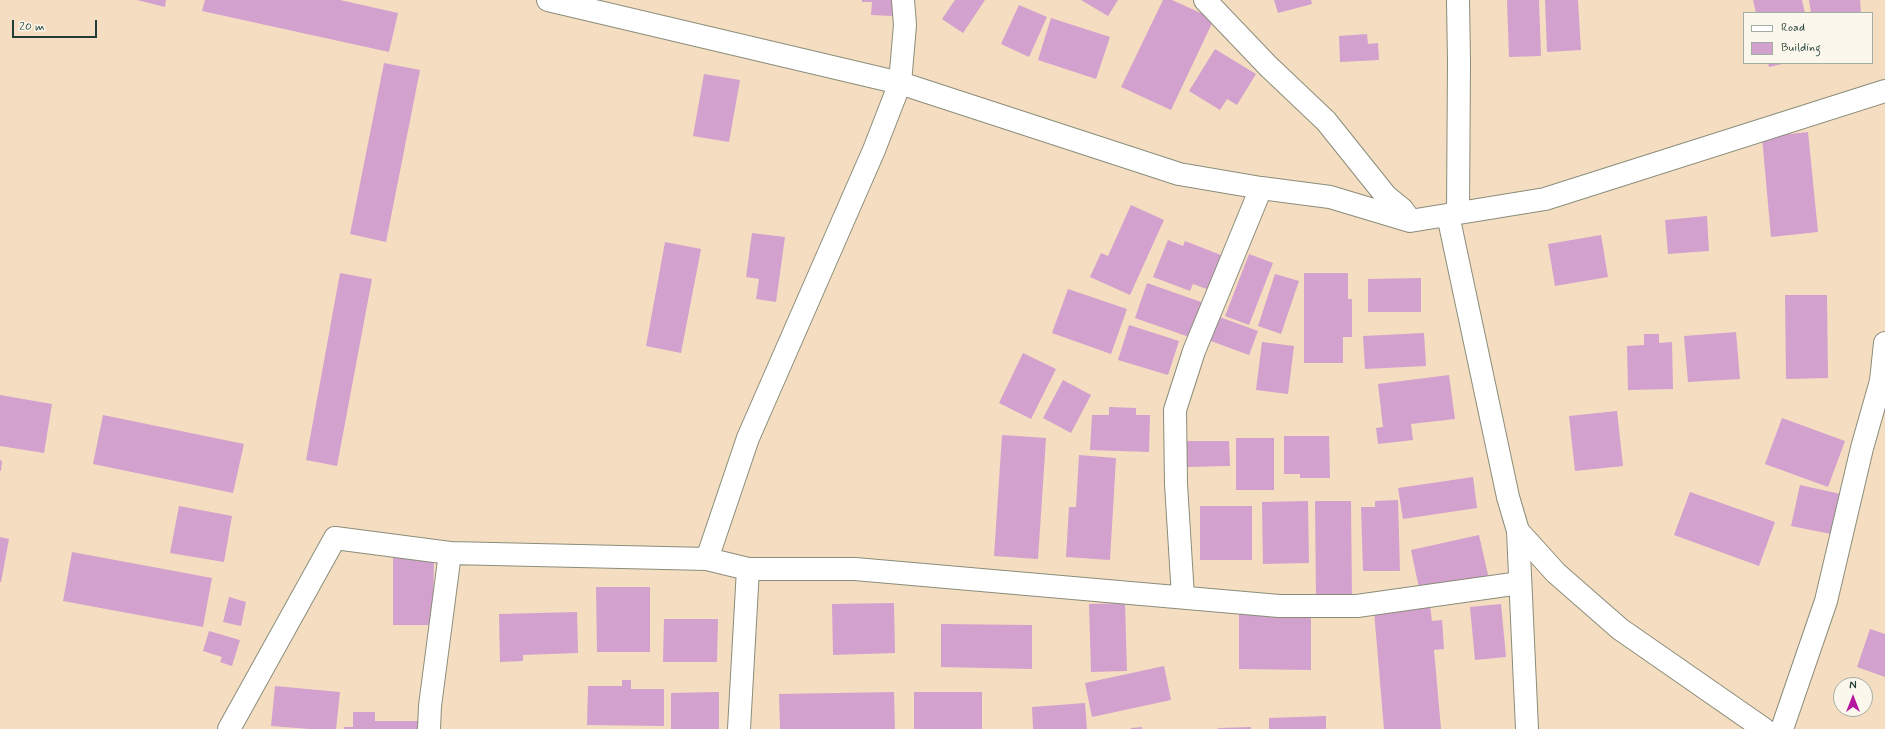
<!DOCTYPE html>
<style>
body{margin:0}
#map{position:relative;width:1885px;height:729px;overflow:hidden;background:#f5ddc1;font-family:Mynerve,sans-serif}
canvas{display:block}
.legend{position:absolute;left:1743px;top:12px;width:130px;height:52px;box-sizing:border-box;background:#fbf7ec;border:1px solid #a3ada2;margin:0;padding:5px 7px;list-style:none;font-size:12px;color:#1f3d34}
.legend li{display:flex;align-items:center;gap:8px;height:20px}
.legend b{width:20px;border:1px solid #a3ada2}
.north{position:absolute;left:1833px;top:677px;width:40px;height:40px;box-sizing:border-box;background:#fbf7ec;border:1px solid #a3ada2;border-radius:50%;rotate:0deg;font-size:11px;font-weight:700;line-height:16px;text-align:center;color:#1f3d34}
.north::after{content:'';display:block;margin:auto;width:14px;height:18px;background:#b5179e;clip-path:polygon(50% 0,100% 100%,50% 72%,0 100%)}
.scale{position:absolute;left:12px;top:20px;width:85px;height:18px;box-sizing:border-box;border:2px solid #1f3d34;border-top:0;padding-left:5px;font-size:12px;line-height:14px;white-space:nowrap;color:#1f3d34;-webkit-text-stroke:3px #fbf7ec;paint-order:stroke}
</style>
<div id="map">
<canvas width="1885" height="729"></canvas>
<ul class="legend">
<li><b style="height:5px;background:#fff"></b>Road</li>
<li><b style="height:11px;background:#d2a1ce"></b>Building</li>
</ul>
<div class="north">N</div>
<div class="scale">20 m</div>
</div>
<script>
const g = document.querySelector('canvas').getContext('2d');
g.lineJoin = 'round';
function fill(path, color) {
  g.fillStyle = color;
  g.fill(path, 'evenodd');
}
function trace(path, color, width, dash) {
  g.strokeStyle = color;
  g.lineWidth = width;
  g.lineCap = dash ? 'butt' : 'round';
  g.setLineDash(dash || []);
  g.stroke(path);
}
fill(new Path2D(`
 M137,0H166L165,7Z
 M205,0H340L398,13L389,52L202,11Z
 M862,0H894L893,16L871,15L872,2H862Z
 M955,0H985L963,33L942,19Z
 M1081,0H1118L1108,16Z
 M1163,0H1172L1214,19L1171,110L1121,87Z
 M1274,0H1311L1312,4L1278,13Z
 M1507,0H1539L1541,56L1509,57Z
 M1545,0H1578L1581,50L1547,52Z
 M1753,0H1802L1805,13H1756Z
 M1809,0H1860L1861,13H1811Z
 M1019,5L1047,17L1029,57L1001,44Z
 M1051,18L1110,37L1096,79L1038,60Z
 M1367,34L1368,44L1378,43L1379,60L1340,62L1339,36Z
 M1215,49L1256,74L1237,105L1227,99L1220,110L1189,91Z
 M384,63L420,70L386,242L350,234Z
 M1768,63H1782V64L1769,67Z
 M704,74L740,80L729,142L693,136Z
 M1808,132L1818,232L1771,237L1762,137Z
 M1131,205L1164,220L1130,295L1090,277L1101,253L1108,256Z
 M1707,216L1709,251L1668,254L1665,220Z
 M752,233L785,237L776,302L756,299L759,279L746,277Z
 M1601,235L1608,277L1555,286L1548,244Z
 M1168,240L1183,246L1185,241L1226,257L1212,291L1193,284L1190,291L1153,277Z
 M665,242L701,249L681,353L646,346Z
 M1249,254L1273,263L1249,325L1225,316Z
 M340,273L372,279L337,466L306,460Z
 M1304,273H1348V299H1352V337H1343V363H1304Z
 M1275,274L1299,281L1281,334L1258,326Z
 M1421,278V312H1368V279Z
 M1147,283L1204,303L1192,338L1135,318Z
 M1068,289L1127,309L1111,354L1052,333Z
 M1785,295H1827L1828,378L1786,379Z
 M1217,316L1258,331L1249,355L1208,340Z
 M1129,325L1179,341L1168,375L1118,360Z
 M1736,332L1740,379L1688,382L1684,336Z
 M1424,333L1426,366L1365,369L1363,336Z
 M1644,334H1659V343L1672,342L1673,389L1628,390L1627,346L1644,345Z
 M1262,342L1294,346L1288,394L1256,390Z
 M1023,353L1056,369L1031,419L999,403Z
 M1449,375L1455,419L1411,424L1413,440L1378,444L1376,428L1383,427L1378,384Z
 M1063,380L1091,395L1071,433L1043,418Z
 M0,395L52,404L44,453L0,446Z
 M1109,407L1136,408V415H1150L1149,452L1090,450L1092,415H1109Z
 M1617,411L1623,466L1575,471L1569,416Z
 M103,415L244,444L233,493L93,464Z
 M1782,418L1845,441L1828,487L1765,464Z
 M1002,435L1046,438L1038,559L994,556Z
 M1284,436H1329L1330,478H1300V474H1284Z
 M1236,438H1274V490H1236Z
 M1185,441H1229L1230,466L1185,467Z
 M1079,455L1116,458L1110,560L1066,557L1069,507H1076Z
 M0,460L2,461L1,471H0Z
 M1473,477L1477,508L1403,519L1398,488Z
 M1800,485L1845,495L1836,535L1791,526Z
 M1690,492L1775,522L1759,566L1674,535Z
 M1398,500L1400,571H1363L1361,507H1375V501Z
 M1308,501L1309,563L1263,564L1262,502Z
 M1315,501H1351L1352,599H1316Z
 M179,506L232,516L224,562L170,553Z
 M1200,506H1252V560H1200Z
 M1479,535L1489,579L1420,593L1411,550Z
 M0,537L9,539L1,582H0Z
 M72,552L212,578L203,627L63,601Z
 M393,554H434L433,625H393Z
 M596,587H650V652H597Z
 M229,597L246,602L241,626L223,622Z
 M894,603L895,653L833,655L832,604Z
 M1125,603L1127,671L1091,672L1089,604Z
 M1501,604L1506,657L1475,660L1470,607Z
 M1430,606L1432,621L1442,620L1444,649L1434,650L1441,729H1384L1374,611Z
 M577,612L578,653L523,655V661L500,662L499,614Z
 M1239,612H1311V670L1239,669Z
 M664,619H718L717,662H663Z
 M941,624L1032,625V669L941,667Z
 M1870,629L1885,634V677L1857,667Z
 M209,631L240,640L232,666L220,662L222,657L203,651Z
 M1164,666L1171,700L1092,717L1085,683Z
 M622,680H631V689H664V726L587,725L588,686H622Z
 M275,686L340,692L336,729H310L271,726Z
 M719,692V729H671V693Z
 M894,692L895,729H780L779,694Z
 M914,692H982V729H914Z
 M1085,703L1087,729H1033L1032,707Z
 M353,712H375V721H418V729H344V727H353Z
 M1326,716V729H1269V718Z
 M1142,727V729H1131V728Z
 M1251,727V729H1218V728Z`), '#d2a1ce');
const minor = new Path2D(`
 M1518,531L1556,573L1620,629L1764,729
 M707,559L748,438L874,150L900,83L905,25L903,0
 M748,569H855L1279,606H1357L1520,583
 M1183,597L1176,484L1175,410L1194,351L1261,188
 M229,729L335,538L450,553L707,559L748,569L739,729
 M429,729L430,706L450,553
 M1782,729L1826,601L1862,448L1881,381L1885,343`);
const tertiary = new Path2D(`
 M548,0L900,83L1179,174L1261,188L1330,197L1410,221L1545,199L1885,91
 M1205,0L1268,66L1326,121L1386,196L1402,209L1410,220
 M1458,0L1459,61L1458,213
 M1448,215L1508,497L1518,531L1527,729`);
trace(minor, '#8a8d7a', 24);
trace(tertiary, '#8a8d7a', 24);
trace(minor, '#fff', 22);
trace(tertiary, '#fff', 22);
</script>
